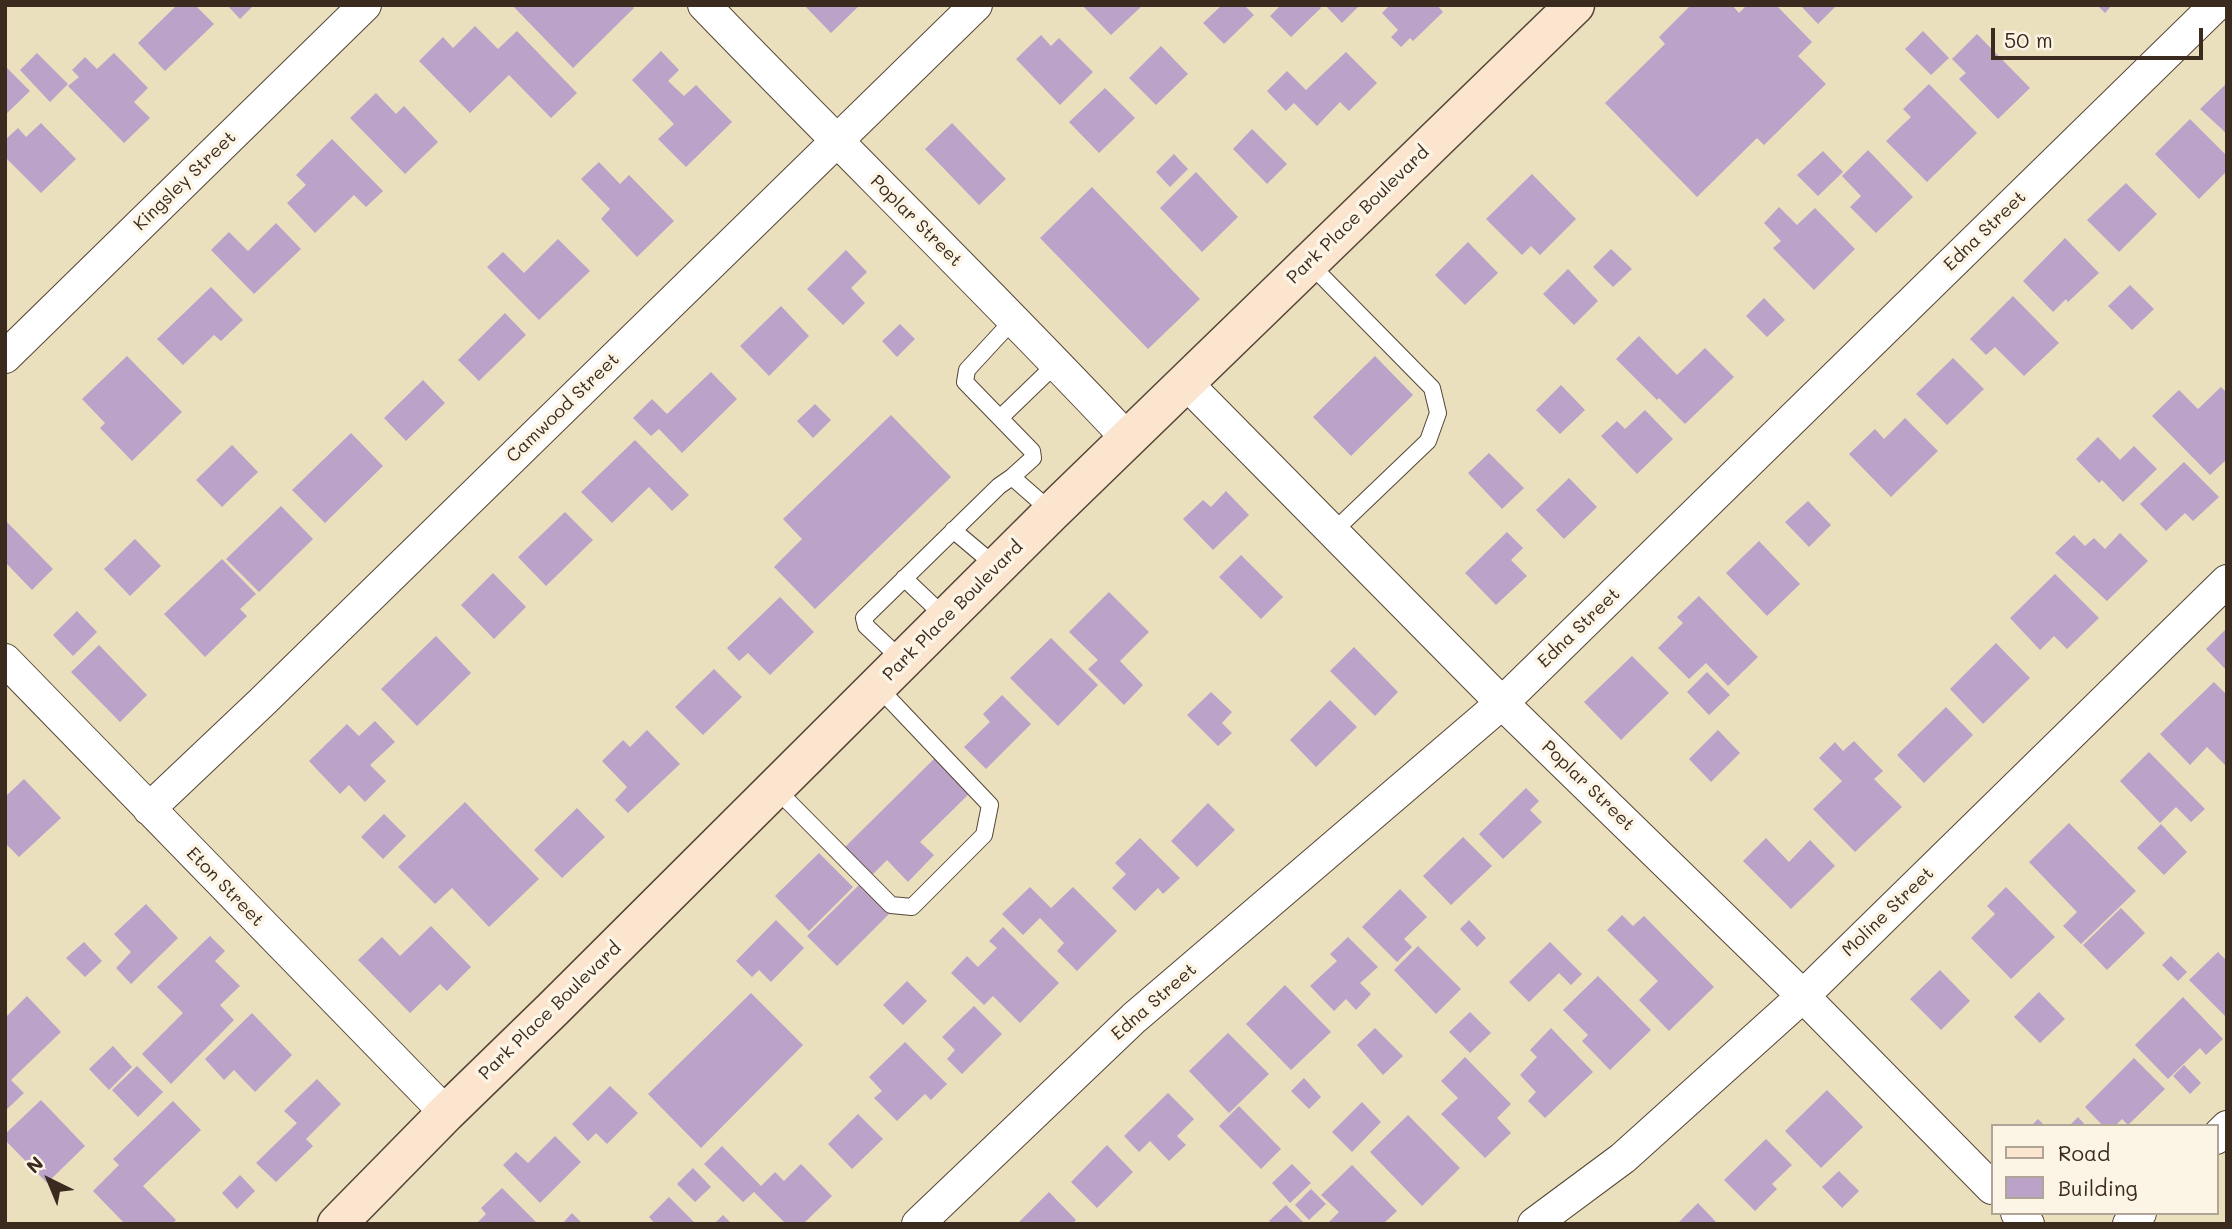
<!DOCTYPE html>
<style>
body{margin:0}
#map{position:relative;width:2232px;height:1229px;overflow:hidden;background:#eae0be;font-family:Mali,sans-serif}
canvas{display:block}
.frame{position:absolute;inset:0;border:7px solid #3b2a1e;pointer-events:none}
.legend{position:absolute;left:1991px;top:1124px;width:228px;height:91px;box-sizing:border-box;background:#fcf5e5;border:2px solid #afa495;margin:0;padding:9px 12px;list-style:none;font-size:21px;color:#3b2a1e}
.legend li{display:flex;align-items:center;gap:14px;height:35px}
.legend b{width:35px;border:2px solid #afa495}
.north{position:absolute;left:14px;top:1145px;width:70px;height:70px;-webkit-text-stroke:5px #fcf5e5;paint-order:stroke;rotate:317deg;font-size:19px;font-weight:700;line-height:28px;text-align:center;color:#3b2a1e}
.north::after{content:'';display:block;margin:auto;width:24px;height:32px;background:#3b2a1e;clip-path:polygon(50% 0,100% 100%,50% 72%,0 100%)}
.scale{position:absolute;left:1991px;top:28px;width:212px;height:32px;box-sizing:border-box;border:4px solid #3b2a1e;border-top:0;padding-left:9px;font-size:21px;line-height:24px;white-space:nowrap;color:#3b2a1e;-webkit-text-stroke:5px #fcf5e5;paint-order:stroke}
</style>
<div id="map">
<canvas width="2232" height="1229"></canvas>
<div class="frame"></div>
<ul class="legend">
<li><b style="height:9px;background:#fbe5cf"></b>Road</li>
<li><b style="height:19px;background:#baa2c9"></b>Building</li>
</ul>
<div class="north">N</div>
<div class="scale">50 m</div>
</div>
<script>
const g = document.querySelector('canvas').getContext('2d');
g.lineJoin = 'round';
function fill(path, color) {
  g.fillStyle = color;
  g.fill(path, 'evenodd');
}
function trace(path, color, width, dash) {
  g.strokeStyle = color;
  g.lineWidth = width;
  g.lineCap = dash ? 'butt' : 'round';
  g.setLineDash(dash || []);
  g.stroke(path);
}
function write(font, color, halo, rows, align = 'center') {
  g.font = font + ' Mali,sans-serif';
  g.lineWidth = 7;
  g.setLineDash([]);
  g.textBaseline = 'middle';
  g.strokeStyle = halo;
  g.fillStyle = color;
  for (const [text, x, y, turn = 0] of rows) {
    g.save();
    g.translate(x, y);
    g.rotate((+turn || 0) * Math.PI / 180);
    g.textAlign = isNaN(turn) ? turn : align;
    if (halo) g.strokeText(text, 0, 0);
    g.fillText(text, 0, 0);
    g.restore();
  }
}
fill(new Path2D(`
 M177,5H195L214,24L165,71L138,43Z
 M227,5H254L240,19Z
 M512,5H631L634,8L573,68Z
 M804,5H860L831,33Z
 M1082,5H1143L1111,35Z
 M1222,5H1244L1254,15L1224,44L1203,23Z
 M1281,5H1318L1321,8L1291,37L1270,16Z
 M1325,5H1360L1342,23Z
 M1390,5H1437L1443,12L1413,41L1410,38L1401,47L1391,37L1398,30L1382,13Z
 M1691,5H1732L1739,13L1747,5H1776L1812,42L1798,56L1826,84L1764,145L1757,138L1697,197L1605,103L1665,44L1659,37Z
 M1800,5H1837L1818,24Z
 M2097,5H2112L2105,13Z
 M475,26L498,49L517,31L577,93L551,118L509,75L470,113L419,61L443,37L453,48Z
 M1923,31L1949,58L1931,75L1905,49Z
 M1977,34L2030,88L1998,119L1959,79L1966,73L1952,59Z
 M1041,35L1051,46L1059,38L1093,72L1060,105L1016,59Z
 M1161,46L1188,74L1156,105L1129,78Z
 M661,51L679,70L668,81L684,96L696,85L732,122L686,167L658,139L674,124L632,80Z
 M1346,52L1377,83L1349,111L1340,102L1317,126L1294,103L1286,111L1267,91L1287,71L1306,90Z
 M37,53L68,84L50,102L20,70Z
 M114,53L148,88L134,102L150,118L124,143L68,86L79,77L72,70L85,57L97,69Z
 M5,66L30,91L5,115Z
 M2227,83V134L2200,109Z
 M1929,84L1977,133L1927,182L1886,141L1911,117L1903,109Z
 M1105,88L1135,118L1099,153L1069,122Z
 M376,93L396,114L404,106L438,142L405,174L350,118Z
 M2190,119L2227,156V171L2199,199L2155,154Z
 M41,123L76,159L41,193L5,157V140L18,128L26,137Z
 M952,123L1006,179L979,205L925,149Z
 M1252,129L1287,164L1267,184L1233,149Z
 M332,139L383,191L366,207L354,195L315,233L287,203L306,185L296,175Z
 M1868,150L1913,197L1876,233L1850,207L1861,196L1842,176Z
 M1823,151L1843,172L1818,196L1797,175Z
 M1174,154L1188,169L1170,187L1156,172Z
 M599,162L620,184L629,175L674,221L637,257L601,219L610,209L581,179Z
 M1196,172L1238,217L1202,252L1160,208Z
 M1532,174L1576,219L1540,255L1531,246L1522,255L1486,219Z
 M2126,183L2157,214L2119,252L2087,220Z
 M1092,187L1200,299L1148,349L1040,238Z
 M1779,207L1797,225L1815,208L1855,249L1814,290L1773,248L1781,241L1764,223Z
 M276,223L301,249L254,294L211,250L229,232L248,251Z
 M2065,238L2099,273L2068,302L2066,299L2053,312L2023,281Z
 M558,239L590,271L539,320L487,267L503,252L524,273Z
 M1468,242L1498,273L1465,305L1435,275Z
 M1611,249L1632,269L1613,287L1593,267Z
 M846,250L867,272L851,288L865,303L843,325L807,289Z
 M1568,269L1598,301L1574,325L1543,294Z
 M2130,285L2154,309L2132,330L2108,306Z
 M211,287L243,320L221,341L214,335L183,365L157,339Z
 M2013,296L2059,343L2024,376L1995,347L1986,355L1970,339Z
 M1764,298L1785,320L1767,337L1746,316Z
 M781,306L809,336L769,376L740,346Z
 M505,313L526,335L479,381L458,360Z
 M900,324L915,339L897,357L882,341Z
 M1639,336L1677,375L1705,348L1734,377L1685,424L1659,398L1657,400L1616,359Z
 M127,356L182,412L132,461L100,428L105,423L82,399Z
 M1375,356L1413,395L1351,456L1313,417Z
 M1953,358L1984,389L1947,425L1916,394Z
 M711,372L737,399L682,453L659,429L651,436L633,418L652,399L667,414Z
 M423,380L445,403L406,441L384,418Z
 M1561,385L1585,410L1560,434L1536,410Z
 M2221,387L2227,393V459L2210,475L2152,416L2179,390L2198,409Z
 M815,404L831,420L813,438L797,421Z
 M1645,410L1673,439L1637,474L1601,436L1617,421L1625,429Z
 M891,415L951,477L815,609L774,567L802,539L783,519Z
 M1905,418L1938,451L1891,497L1849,454L1875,429L1884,439Z
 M351,433L383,466L325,523L292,490Z
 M2098,437L2120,460L2134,446L2157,469L2123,502L2102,480L2099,483L2076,459Z
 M635,440L689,495L672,511L649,487L612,523L581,492Z
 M232,445L258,472L222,507L196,480Z
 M1489,453L1524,488L1502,509L1468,473Z
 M2184,462L2219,497L2193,521L2185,513L2166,531L2140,504Z
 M1569,478L1597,507L1564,539L1536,510Z
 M1226,491L1249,515L1213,550L1183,519L1203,500L1211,507Z
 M1808,501L1831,525L1809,547L1785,522Z
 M281,506L313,539L259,592L226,559Z
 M565,512L593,540L546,586L518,557Z
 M5,520L53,569L32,590L5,562Z
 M1507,532L1523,548L1511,560L1527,576L1496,605L1465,573Z
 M2120,533L2148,561L2107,601L2055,553L2074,535L2085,546L2094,538L2105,549Z
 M135,539L161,566L130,596L104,569Z
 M1759,541L1800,584L1767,616L1726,573Z
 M1241,555L1283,597L1261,619L1219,577Z
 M222,559L256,594L240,609L247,616L205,657L164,614Z
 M493,573L526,607L494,639L461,605Z
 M2055,574L2099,618L2067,649L2054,636L2040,650L2010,618Z
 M1109,592L1149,632L1120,661L1143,685L1124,705L1088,669L1098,660L1069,632Z
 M1699,596L1758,657L1728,686L1706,663L1689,679L1658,648L1683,623L1677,617Z
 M780,597L814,632L770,675L748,653L739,661L727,648Z
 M77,611L97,632L73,656L53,635Z
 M2225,630L2227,632V671L2206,649Z
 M436,636L471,673L417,726L381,689Z
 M1051,638L1098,685L1058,726L1010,678Z
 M1996,643L2030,678L1983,724L1950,689Z
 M99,645L147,695L120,722L71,672Z
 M1354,647L1398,692L1375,716L1330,671Z
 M1632,656L1669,693L1621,740L1584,702Z
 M714,669L742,697L703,735L675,707Z
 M1707,672L1730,695L1709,715L1687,692Z
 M2214,682L2227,695V767L2207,747L2190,765L2160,734Z
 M1211,692L1232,712L1222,723L1232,733L1218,746L1187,715Z
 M1002,695L1031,724L986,769L964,747L990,722L983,714Z
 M1330,700L1357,727L1316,767L1290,740Z
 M1946,707L1973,735L1924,783L1897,755Z
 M375,721L395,742L370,765L386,781L365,802L349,785L340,794L309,761L347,724L359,736Z
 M647,730L680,764L628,813L615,800L627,787L602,761L623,740L630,747Z
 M1718,730L1740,753L1711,782L1689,759Z
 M1854,741L1883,771L1874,779L1902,807L1855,852L1813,809L1842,781L1819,758L1835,742L1843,751Z
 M2149,752L2205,809L2191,822L2176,807L2160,823L2120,781Z
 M937,756L972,791L920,842L934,855L908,882L887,860L871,876L844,848Z
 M24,779L61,818L19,857L5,843V797Z
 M1526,788L1539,801L1530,810L1542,822L1503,859L1479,834Z
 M465,802L539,879L489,927L452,888L435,904L398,867Z
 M1208,803L1235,830L1197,867L1171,841Z
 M577,808L605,837L562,878L534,850Z
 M384,814L406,836L383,859L361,837Z
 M2069,823L2136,891L2081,944L2063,926L2077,912L2029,862Z
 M2161,824L2187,852L2164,875L2137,848Z
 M1463,837L1492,866L1451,905L1423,876Z
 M1140,838L1180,878L1163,894L1158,888L1135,911L1112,888L1126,874L1115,863Z
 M1766,838L1789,862L1810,840L1835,866L1791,909L1743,861Z
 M819,853L853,887L809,931L775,896Z
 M862,882L891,912L837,966L807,936Z
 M1030,887L1051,908L1073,887L1117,931L1077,971L1057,951L1064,943L1040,918L1023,935L1002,914Z
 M2006,887L2055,937L2011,979L1971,938L1995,914L1987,906Z
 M1400,889L1427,917L1404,939L1412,947L1397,962L1362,927Z
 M146,904L178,938L131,984L116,968L131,952L114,934Z
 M2121,908L2145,933L2107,970L2083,945Z
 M1622,915L1633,926L1644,916L1714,987L1669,1031L1639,1000L1658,981L1607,930Z
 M776,920L804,948L771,982L759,970L752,977L736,961Z
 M1469,920L1486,938L1477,947L1460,929Z
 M431,926L471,967L447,991L440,984L410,1013L358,960L382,937L400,956Z
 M1003,927L1059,983L1020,1023L993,996L984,1005L951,973L967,956L978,967L997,948L989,941Z
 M210,936L225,951L215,961L240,986L220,1005L234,1020L171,1084L142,1054L183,1013L157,987Z
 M1348,937L1378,967L1360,983L1371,994L1356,1010L1346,999L1334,1011L1310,986L1337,961L1330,954Z
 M84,942L102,961L85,977L66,958Z
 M1550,942L1582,974L1571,985L1559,973L1529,1002L1509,982Z
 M1418,946L1461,989L1436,1014L1394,970Z
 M2218,952L2227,961V1018L2189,980Z
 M2171,956L2187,972L2178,981L2162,965Z
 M1940,970L1970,1001L1941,1030L1910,999Z
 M1598,976L1651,1030L1610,1070L1582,1041L1588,1035L1563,1010Z
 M907,981L927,1001L903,1025L883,1005Z
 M1285,985L1331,1032L1291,1070L1246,1024Z
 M2039,992L2065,1019L2040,1043L2014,1017Z
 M751,993L803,1045L701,1148L648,1094Z
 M27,996L61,1032L11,1080L24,1093L5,1111V1018Z
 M2183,997L2223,1039L2206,1055L2200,1048L2168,1079L2135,1045Z
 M974,1006L1002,1034L962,1074L947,1059L955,1050L942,1037Z
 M1470,1012L1491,1033L1470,1053L1449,1032Z
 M252,1013L292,1055L255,1092L234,1070L224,1080L205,1059Z
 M1375,1028L1403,1056L1383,1075L1357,1045Z
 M1551,1028L1593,1072L1545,1118L1528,1101L1536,1092L1520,1075L1537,1057L1530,1050Z
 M1228,1033L1269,1074L1229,1113L1189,1071Z
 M905,1042L947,1084L931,1100L925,1094L897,1121L874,1098L882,1091L869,1077Z
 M113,1046L132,1067L109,1090L89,1069Z
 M1465,1057L1511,1104L1497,1118L1511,1133L1485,1158L1441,1114L1458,1098L1441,1081Z
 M2134,1058L2165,1089L2128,1125L2122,1119L2115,1126H2103L2085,1107Z
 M2184,1065L2201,1083L2190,1094L2173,1076Z
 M137,1066L163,1092L138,1117L112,1090Z
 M1304,1078L1321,1097L1309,1109L1291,1091Z
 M317,1079L341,1104L306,1139L313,1146L276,1182L256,1163L297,1123L284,1111Z
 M610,1086L638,1113L607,1144L596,1133L588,1141L572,1124Z
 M1827,1090L1863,1127L1821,1168L1785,1131Z
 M1168,1093L1194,1119L1177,1136L1186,1145L1169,1161L1150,1141L1139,1152L1124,1136Z
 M41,1100L85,1146L47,1183L5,1140V1134Z
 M173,1101L201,1130L143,1186L176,1220L172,1224H125L93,1191L119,1165L113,1159Z
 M1362,1102L1381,1122L1352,1152L1332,1132Z
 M1239,1106L1281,1149L1261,1169L1219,1126Z
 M858,1114L883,1139L852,1169L828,1144Z
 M1408,1115L1460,1168L1422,1206L1370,1152Z
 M2078,1117L2086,1126H2069Z
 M2038,1119L2045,1126H2031Z
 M555,1136L581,1162L540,1203L503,1165L516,1152L528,1163Z
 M1766,1139L1792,1165L1772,1184L1777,1189L1755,1211L1724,1180Z
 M1107,1145L1133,1172L1097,1208L1071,1182Z
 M722,1146L761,1186L775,1172L784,1181L801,1164L832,1196L803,1224H786L754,1192L743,1202L704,1164Z
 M1292,1164L1311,1183L1290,1203L1272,1183Z
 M1352,1165L1397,1211L1383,1224H1327L1339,1212L1321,1195Z
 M693,1168L711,1187L695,1202L677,1184Z
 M1839,1171L1859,1191L1842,1208L1822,1187Z
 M240,1175L255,1191L237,1209L222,1193Z
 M502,1188L538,1224H476L486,1214L481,1208Z
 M1311,1189L1326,1204L1309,1220L1295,1205Z
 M1049,1192L1076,1220L1072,1224H1017Z
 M669,1197L696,1224H655L649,1217Z
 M1698,1203L1718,1224H1677Z
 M1286,1205L1305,1224H1271L1269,1221Z
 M572,1213L583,1224H562Z
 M723,1215L732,1224H714Z`), '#baa2c9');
const service = new Path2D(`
 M1309,263L1432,388L1438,413L1428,441L1334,531
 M1014,319L967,370L965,382L1032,451L1033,458L1012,477L1052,512
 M1000,418L1057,363
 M953,530L997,567
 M904,578L946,618
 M903,661L866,626L864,618L999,486L1012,477
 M775,788L891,905L912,907L984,835L990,805L878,687`);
const minor = new Path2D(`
 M704,5C844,150 989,291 1127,438
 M5,357L365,5
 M1185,382L1502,703L1803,996L1992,1188
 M5,660L446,1113
 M149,809L261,703L976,5
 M2216,1138L2227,1127
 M2017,1213L2028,1224
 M918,1224L1134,1018L1502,703L2216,5
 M1534,1224L1623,1158L1803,996L2227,581
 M2129,1224L2140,1213`);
const secondary = new Path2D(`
 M337,1224L446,1113L553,1009L1052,512L1575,5`);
trace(service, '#554536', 18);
trace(minor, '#554536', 34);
trace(secondary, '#554536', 41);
trace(service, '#fff', 16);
trace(minor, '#fff', 32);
trace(secondary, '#fbe5cf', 38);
write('18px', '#3b2a1e', '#fcf5e5', [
 ["Kingsley Street",185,181,-44],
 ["Park Place Boulevard",1358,215,-44],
 ["Poplar Street",916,221,45],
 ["Edna Street",1985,231,-44],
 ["Camwood Street",563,408,-44],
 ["Park Place Boulevard",953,611,-45],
 ["Edna Street",1579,628,-44],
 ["Poplar Street",1588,786,44],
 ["Eton Street",225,887,46],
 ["Moline Street",1888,912,-44],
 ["Edna Street",1154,1002,-41],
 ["Park Place Boulevard",550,1011,-44]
]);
</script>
